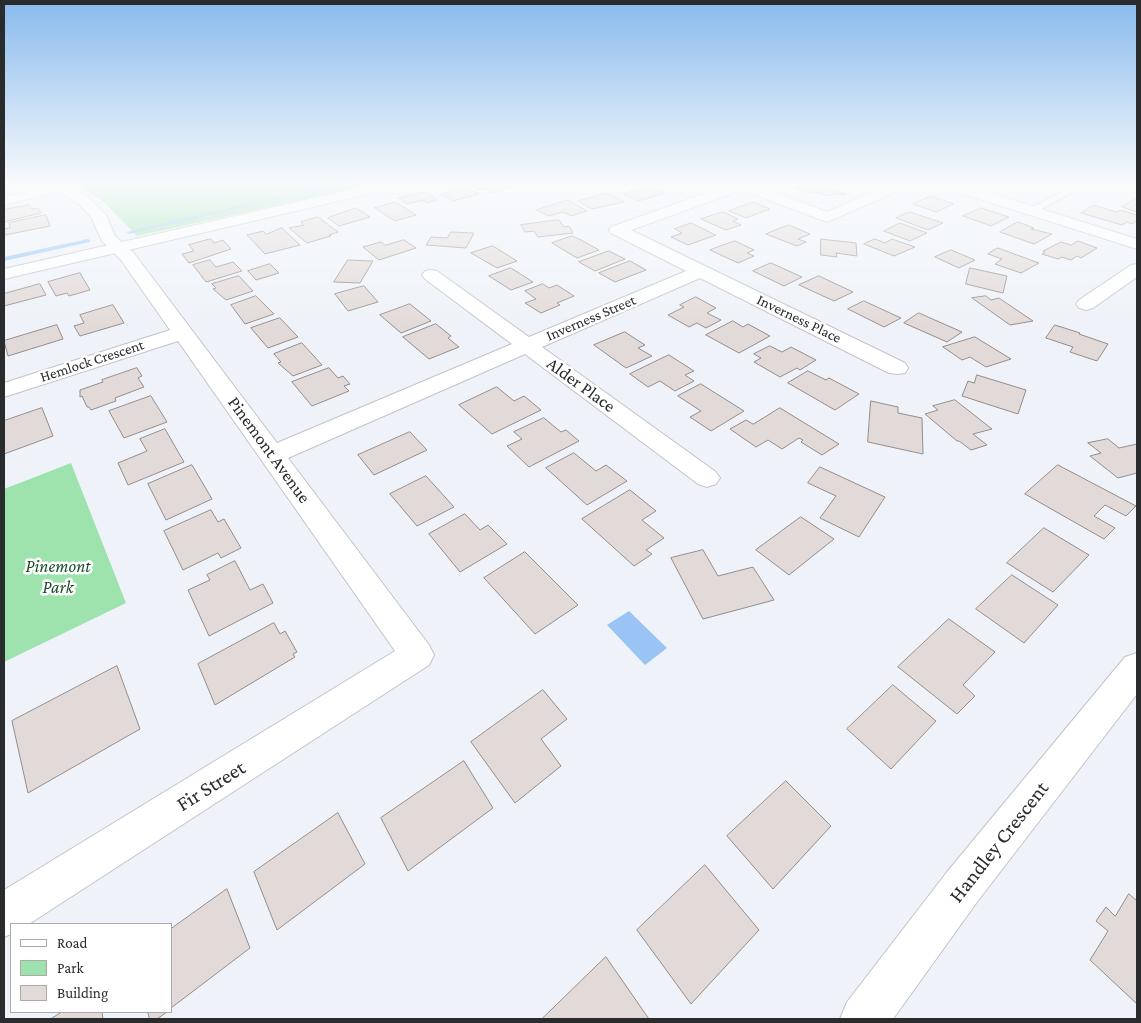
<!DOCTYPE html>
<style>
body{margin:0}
#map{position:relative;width:1141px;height:1023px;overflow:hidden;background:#eff3f9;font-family:"Crimson Pro",serif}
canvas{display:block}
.frame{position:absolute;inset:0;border:5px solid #2a2b2d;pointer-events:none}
.legend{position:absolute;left:10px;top:923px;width:162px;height:90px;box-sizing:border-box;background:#fff;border:1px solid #aaaaab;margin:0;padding:6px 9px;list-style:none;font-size:15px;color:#2a2b2d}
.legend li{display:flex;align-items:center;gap:10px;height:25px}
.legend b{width:25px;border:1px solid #aaaaab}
</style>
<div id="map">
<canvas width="1141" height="1023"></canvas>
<div class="frame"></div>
<ul class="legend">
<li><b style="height:6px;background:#fff"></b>Road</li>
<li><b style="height:14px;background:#9ee3ae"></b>Park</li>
<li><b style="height:14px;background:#e2dad8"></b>Building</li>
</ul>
</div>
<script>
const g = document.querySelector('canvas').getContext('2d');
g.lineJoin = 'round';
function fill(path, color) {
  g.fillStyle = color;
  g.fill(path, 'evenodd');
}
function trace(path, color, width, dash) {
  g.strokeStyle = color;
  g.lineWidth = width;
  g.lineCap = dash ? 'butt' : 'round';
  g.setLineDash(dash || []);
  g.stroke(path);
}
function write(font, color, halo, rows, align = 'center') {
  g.font = font + ' "Crimson Pro",serif';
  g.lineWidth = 5;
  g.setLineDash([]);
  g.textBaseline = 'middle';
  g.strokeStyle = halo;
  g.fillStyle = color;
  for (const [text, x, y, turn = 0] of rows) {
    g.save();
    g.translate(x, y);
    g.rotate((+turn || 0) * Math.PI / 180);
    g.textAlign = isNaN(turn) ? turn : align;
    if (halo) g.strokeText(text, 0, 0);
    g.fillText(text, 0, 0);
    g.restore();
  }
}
fill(new Path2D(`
 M79,185H370L137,236L105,203Z
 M71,463L126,603L4,662V489Z`), '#9ee3ae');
fill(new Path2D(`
 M629,611L667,648L645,665L607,625Z`), '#99c4f4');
fill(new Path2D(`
 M329,185H338L129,234L126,232Z
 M88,239L90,240V242L4,261V257Z`), '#99c4f4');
const building = new Path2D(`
 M463,185L479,194L453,201L441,194L452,191L448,188Z
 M471,185H506L510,187L490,193L484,189L480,190Z
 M803,185H824L846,194L842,195L837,193L829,196L819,193H810L795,188Z
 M650,186L665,193L638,201L624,194Z
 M426,192L437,200L427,203L424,200L406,204L399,198Z
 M608,193L624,202L592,209L578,201Z
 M931,196L954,204L936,212L913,204Z
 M1135,199H1137V212L1122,207Z
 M568,200L587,211L571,216L563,212L549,216L537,210Z
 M396,202L416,215L395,221L375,208Z
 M753,202L770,209L746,218L729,211Z
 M29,205L32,209L38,208L41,213L4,222V210Z
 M1094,205L1116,212L1120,210L1137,215V221L1132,224L1127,222L1122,225L1081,213Z
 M356,208L370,217L339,226L328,218Z
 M981,208L1009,217L991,226L963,216Z
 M723,212L738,219L733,221L741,225L726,230L701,219Z
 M910,212L943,223L928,230L896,218Z
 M46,215L50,226L5,235L4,229L10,228L9,223Z
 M318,217L338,232L329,235L331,236L307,243L289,228L304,225L301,222Z
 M559,220L564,227L569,226L573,233L538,237L534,231L525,232L521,225Z
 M1018,222L1034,228L1031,229L1052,234L1034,244L1000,232Z
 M691,223L716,235L688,245L671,237L682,233L675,229Z
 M900,223L927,233L910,241L884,231Z
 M789,225L810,234L798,239L806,242L797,246L766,234Z
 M282,228L300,245L265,254L247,235L263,231L266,234Z
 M451,232L474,233L466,248L426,245L431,237L447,238Z
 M572,236L581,240L599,250L577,258L552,243Z
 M211,239L214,243L223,240L231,249L189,263L182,254L194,251L189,245Z
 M821,239L856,243L857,256L836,253L837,257L821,255Z
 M875,239L885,243L892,239L915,247L894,256L864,244Z
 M404,240L416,248L379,260L363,247L381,242L385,245Z
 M735,241L754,250L747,253L754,256L738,263L710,250Z
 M1078,241L1097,248L1081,258L1077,256L1071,260L1062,257L1058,259L1042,254L1045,252L1043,251L1061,242L1071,245Z
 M493,246L517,261L497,268L471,253Z
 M998,248L1039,263L1021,273L995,264L1002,259L988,254Z
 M951,250L975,260L959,268L935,257Z
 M609,251L625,259L595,271L579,262Z
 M210,260L216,267L233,262L242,271L206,282L193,265Z
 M348,260L373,261L360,283L334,282Z
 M630,261L646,270L615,282L599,273Z
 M771,263L802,277L784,286L753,271Z
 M270,264L279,273L256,280L248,271Z
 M511,268L533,282L511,290L489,276Z
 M970,268L1007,276L1003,293L966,284Z
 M80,273L90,290L69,296L67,293L56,296L48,282Z
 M239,276L253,291L226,300L213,289L216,288L212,284Z
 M819,276L853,292L834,301L799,285Z
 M40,284L46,295L4,306V294Z
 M543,284L549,288L557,285L574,296L557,303L560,305L541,313L525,303L536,299L525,291Z
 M364,286L378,302L348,311L335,294Z
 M256,296L274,314L245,324L231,305Z
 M986,296L991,300L999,298L1033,321L1010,325L972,298Z
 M696,297L716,308L707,313L721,320L706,328L697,323L689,327L668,315L684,307L680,305Z
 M864,301L901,318L884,327L848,309Z
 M410,304L431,321L401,333L380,315Z
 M113,305L124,323L80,336L74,326L84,323L80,315Z
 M919,313L962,332L947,342L904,323Z
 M280,318L298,337L268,348L251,328Z
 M733,321L743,327L748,324L770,336L739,353L706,335Z
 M436,324L451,336L448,338L459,347L429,359L403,337Z
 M57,325L63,339L8,356L4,341Z
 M1055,325L1080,333L1079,334L1108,344L1097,361L1070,352L1073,347L1046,338Z
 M625,332L645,345L638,348L652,356L626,368L594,345Z
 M975,337L1011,359L986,367L970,357L962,360L943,347Z
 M302,343L322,365L293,376L278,363L281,362L274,354Z
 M770,346L782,352L791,347L816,360L800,370L797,368L780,377L754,362L761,358L754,354Z
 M669,355L694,371L685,375L694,381L675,391L660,381L648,387L630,374Z
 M137,368L142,376L138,378L144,387L115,398L116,401L91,410L89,407H87L82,396L80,397V390L103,382L102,380Z
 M329,368L338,378L343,376L350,384L344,386L349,391L312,406L292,382Z
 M808,371L826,380L829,378L859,394L835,410L788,383Z
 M977,375L1026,390L1018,414L962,396L968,381L974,383Z
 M701,384L744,411L711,431L690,417L701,411L678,396Z
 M497,387L514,401L524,396L541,410L492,434L459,405Z
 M151,396L167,422L124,438L109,411Z
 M955,400L992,429L973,434L987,445L971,450L959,441H957L925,414L938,410L933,406Z
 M871,401L898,407V413L922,418L923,454L868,442Z
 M42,408L53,436L4,454V421Z
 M780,408L839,444L822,455L801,442L803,440L799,438L782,449L768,440L756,447L730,429L746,420L753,424Z
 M544,418L561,432L566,430L579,441L529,467L507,446L522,439L514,432Z
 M165,429L184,462L128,485L118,463L147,451L140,439Z
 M410,432L427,450L374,475L358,455Z
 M1108,439L1119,448L1137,444V473L1118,478L1090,456L1101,453L1088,443Z
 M574,453L596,471L606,465L627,481L587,505L546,468Z
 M192,465L212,499L166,520L148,484Z
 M1058,465L1136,506L1126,516L1105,505L1094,516L1115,528L1104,539L1025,494Z
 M820,467L885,497L859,537L820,518L836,496L808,483Z
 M426,476L454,507L417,526L390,494Z
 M630,490L656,511L642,520L664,538L646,550L652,554L634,566L582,519Z
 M211,510L218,522L224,519L241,548L221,558L218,553L183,570L164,531Z
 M465,514L480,530L488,525L507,544L460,572L429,534Z
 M801,517L834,539L789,575L756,550Z
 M1044,528L1089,555L1053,592L1007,563Z
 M703,550L718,576L753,567L774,600L703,619L671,558Z
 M525,552L578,605L535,634L484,578Z
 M235,561L250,590L263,584L273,603L209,636L188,590L210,580L207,575Z
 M1012,575L1058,605L1024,643L976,609Z
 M949,619L995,652L963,685L975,696L957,714L898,667Z
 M274,623L280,634L285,631L297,652L293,654L295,657L215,705L198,664Z
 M117,666L140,729L28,793L12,721Z
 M893,685L936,721L891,769L847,729Z
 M543,690L567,719L541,739L561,766L515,803L471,742Z
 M464,761L493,808L408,871L381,818Z
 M786,781L831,826L773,889L727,836Z
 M338,813L365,864L277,930L254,872Z
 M705,865L759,930L691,1004L637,930Z
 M227,889L250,948L171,1008V929Z
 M1129,894L1137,901V1004L1090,960L1108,931L1096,921L1106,907L1115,916Z
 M606,957L649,1019H542Z
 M62,1012H102L103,1019H51Z
 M148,1012H167L157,1019H150Z`);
fill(building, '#e2dad8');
trace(building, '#948c8a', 1);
const service = new Path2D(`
 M1074,185H1085L1034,213H1028L1026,211Z`);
const minor = new Path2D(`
 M51,185H68L90,199L106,215L115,236L133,252L277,443L512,344L425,279L422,275L425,271L431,270L437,271L529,337L686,271L611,233L609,230L611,227L728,185H756L827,212L888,185H907L905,188L827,222L742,190L631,230L905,363L908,368L905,373L897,374L889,373L700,278L542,347L716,472L720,478L716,484L707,487L698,484L525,354L288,458L429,645L434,655L429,665L29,924H11V934L4,937V890L395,651L178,341L4,397V383L170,330L121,260L102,241L91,217L80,205L59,192L4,205V197Z
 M943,185H965L1137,239V249L945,188Z
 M1137,264V277L1093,308L1086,310L1079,308L1076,304L1079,300L1131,265Z
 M1137,653V694L977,902L893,1019H840L847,1002L947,872L1125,657Z`);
const tertiary = new Path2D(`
 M371,185H397L390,189L4,279V269Z`);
trace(service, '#c0c3ca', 3);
trace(minor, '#c0c3ca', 2);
trace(tertiary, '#c0c3ca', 2);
fill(service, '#fff');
fill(minor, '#fff');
fill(tertiary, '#fff');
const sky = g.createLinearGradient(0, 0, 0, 328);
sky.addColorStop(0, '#88baed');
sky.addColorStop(0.56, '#f8fafc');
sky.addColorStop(1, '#f8fafc00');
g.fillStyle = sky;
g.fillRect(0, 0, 1141, 328);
write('15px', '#2a2b2d', '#fff', [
 ["Inverness Street",591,318,-23],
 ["Inverness Place",799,319,26],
 ["Hemlock Crescent",92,361,-18]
]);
write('18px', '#2a2b2d', '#fff', [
 ["Alder Place",581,385,36],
 ["Pinemont Avenue",269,450,54]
]);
write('italic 18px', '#1b4d2b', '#fff', [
 ["Pinemont",58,566],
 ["Park",58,587]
]);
write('21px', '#2a2b2d', '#fff', [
 ["Fir Street",211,786,-32],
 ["Handley Crescent",999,842,-52]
]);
</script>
